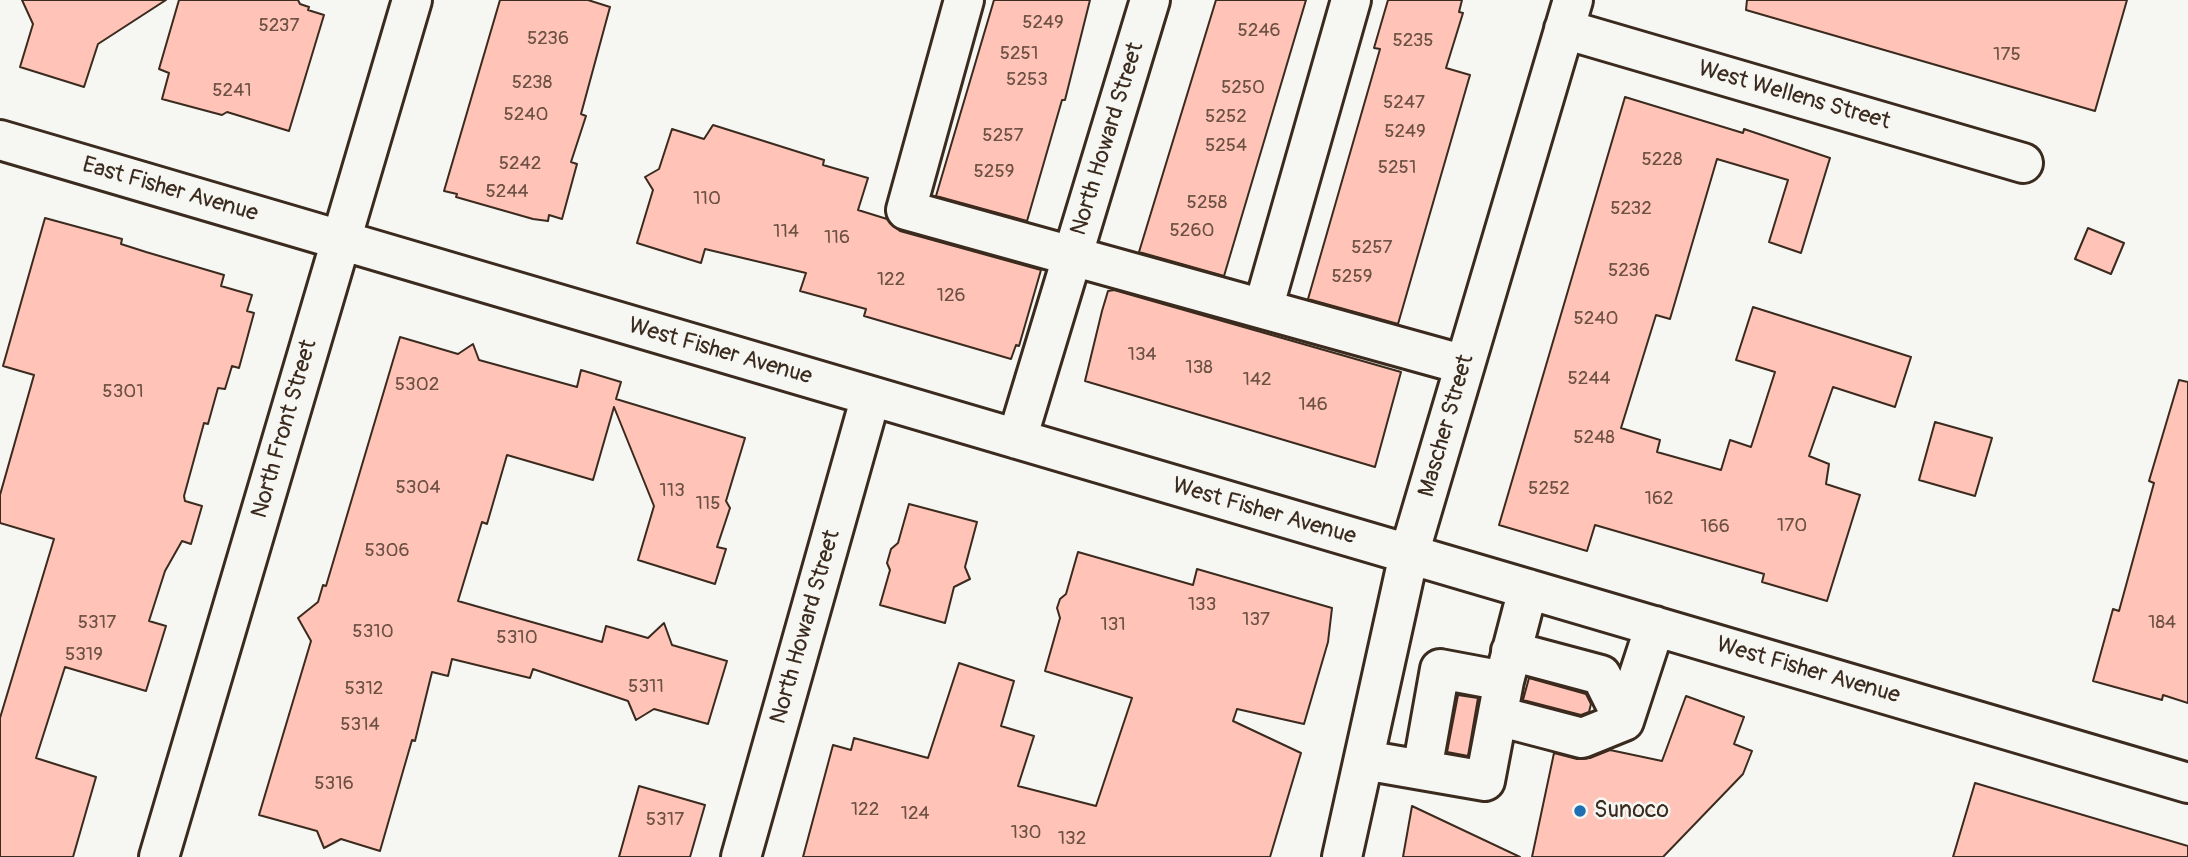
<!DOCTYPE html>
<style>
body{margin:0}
canvas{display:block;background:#f6f6f2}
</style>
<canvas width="2188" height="857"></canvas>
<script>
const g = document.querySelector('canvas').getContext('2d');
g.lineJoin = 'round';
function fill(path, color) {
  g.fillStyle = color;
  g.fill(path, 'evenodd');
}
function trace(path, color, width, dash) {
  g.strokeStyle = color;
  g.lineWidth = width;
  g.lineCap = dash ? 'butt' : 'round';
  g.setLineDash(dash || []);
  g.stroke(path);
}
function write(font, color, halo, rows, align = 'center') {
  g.font = font + ' Pangolin,sans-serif';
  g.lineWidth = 5;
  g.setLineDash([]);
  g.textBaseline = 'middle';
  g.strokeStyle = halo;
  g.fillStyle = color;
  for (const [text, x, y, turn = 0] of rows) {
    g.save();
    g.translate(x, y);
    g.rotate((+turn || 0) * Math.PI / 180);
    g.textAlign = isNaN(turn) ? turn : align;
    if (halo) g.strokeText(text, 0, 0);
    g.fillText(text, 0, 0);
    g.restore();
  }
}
const building = new Path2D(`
 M22,0H166L98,44L84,87L20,67L33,24Z
 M179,0H298L300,4L309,7L308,10L324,15L289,131L227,112L222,115L162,99L169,73L159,69Z
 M500,0H588L610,7L581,114L586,116L571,162L577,164L562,219L549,215L548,221L533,219L456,197L457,194L444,191Z
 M994,0H1090L1065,100H1062L1027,221L936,196Z
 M1216,0H1306L1224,276L1139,252Z
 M1388,0H1462L1459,12L1463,13L1446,68L1470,75L1398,324L1308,299L1380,49L1374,48Z
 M1747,0H2127L2095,111L1746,10Z
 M1625,97L1743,133L1744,129L1830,158L1801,253L1769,242L1788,180L1717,159L1670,319L1656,315L1621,428L1660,440L1657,452L1721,470L1730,440L1751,447L1775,372L1736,360L1753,307L1911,357L1895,407L1833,387L1809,456L1829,464L1826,484L1860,495L1827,601L1762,582L1764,574L1595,525L1587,551L1499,525Z
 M713,125L824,160L823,165L868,178L858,210L887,219L900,231L1041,270L1019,346L1016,345L1011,359L864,316L866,309L800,291L806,273L705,249L701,263L637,243L653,190L645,177L659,169L672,129L704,139Z
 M45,218L122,239L121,244L146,252L224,275L221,286L252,295L247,311L254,313L239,368L232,366L225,389L218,388L208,424L204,423L184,496L185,501L202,506L191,544L182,541L165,571L149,621L166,626L146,691L65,667L36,758L96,777L73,857H0V718L54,539L0,523V495L34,375L3,366Z
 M2088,228L2124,243L2111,274L2075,259Z
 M1114,290L1401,372L1375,467L1085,381L1102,311L1108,291Z
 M400,337L458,354L473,344L479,360L577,387L581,370L621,382L616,399L745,438L726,501L730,508L717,547L726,549L715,584L638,560L654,506L614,407L593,480L507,455L487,524L482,522L458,601L602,642L606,626L648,638L664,623L672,645L727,661L708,724L654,709L636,720L628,701L533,669L530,678L452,659L448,676L432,672L415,741L412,740L380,851L341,839L324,848L317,831L259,815L311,641L298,618L318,602L323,585L326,586Z
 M2179,380L2188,382V703L2163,695L2162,700L2093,681L2113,609L2119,611L2154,483L2149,481Z
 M1935,422L1992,438L1975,496L1919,480Z
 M909,504L977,522L965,567L970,579L954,587L945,623L880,605L890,570L887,563L891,549L898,543Z
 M1078,552L1193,585L1197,569L1332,608L1328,642L1304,724L1237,709L1233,721L1301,753L1270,857H803L833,745L851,750L854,738L928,758L959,663L1014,681L1001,726L1034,736L1018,786L1096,806L1132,698L1045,671L1060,618L1057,608L1060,599L1066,594Z
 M1529,678L1586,694L1591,704L1589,712L1581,715L1523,700Z
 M1458,695L1478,698L1468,756L1447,752Z
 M1686,696L1744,717L1734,744L1752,751L1743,774L1663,857H1532L1554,753L1577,759L1590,758L1610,750L1662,761Z
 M1975,783L2188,846V857H1953Z
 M639,786L705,805L690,857H619Z
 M1412,806L1520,857H1403Z`);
fill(building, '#ffc4b7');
trace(building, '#3b2a1e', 2);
const minor = new Path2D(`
 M964,0L906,210L1465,365
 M1564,29L2023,163
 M0,140L2188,783
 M1263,309L1351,0
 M1017,439L1150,0
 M1511,651L1601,675L1624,721
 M1498,716L1582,738L1624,721L1655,626
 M1364,760L1485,781L1504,681L1528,589
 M1422,770L1440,669L1504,681
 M159,857L412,0
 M741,857L871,396
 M1342,857L1409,554L1573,0`);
trace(minor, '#3b2a1e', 44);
trace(minor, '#f6f6f2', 38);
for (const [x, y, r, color] of [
 [1580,811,7,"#1f6fb2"]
]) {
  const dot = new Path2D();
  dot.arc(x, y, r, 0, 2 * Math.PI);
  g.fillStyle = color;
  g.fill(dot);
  trace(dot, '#f6f6f2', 2.5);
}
write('19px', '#6c5044', null, [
 ["5249",1043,23],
 ["5237",279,26],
 ["5246",1259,31],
 ["5236",548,39],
 ["5235",1413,41],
 ["5251",1019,54],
 ["175",2007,55],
 ["5253",1027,80],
 ["5238",532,83],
 ["5250",1243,88],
 ["5241",232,91],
 ["5247",1404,103],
 ["5240",526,115],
 ["5252",1226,117],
 ["5249",1405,132],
 ["5257",1003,136],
 ["5254",1226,146],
 ["5228",1662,160],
 ["5242",520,164],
 ["5251",1397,168],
 ["5259",994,172],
 ["5244",507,192],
 ["110",707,199],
 ["5258",1207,203],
 ["5232",1631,209],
 ["5260",1192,231],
 ["114",786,232],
 ["116",837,238],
 ["5257",1372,248],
 ["5236",1629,271],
 ["5259",1352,277],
 ["122",891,280],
 ["126",951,296],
 ["5240",1596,319],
 ["134",1142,355],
 ["138",1199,368],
 ["5244",1589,379],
 ["142",1257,380],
 ["5302",417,385],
 ["5301",123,392],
 ["146",1313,405],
 ["5248",1594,438],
 ["5304",418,488],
 ["5252",1549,489],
 ["113",672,491],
 ["162",1659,499],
 ["115",708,504],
 ["170",1792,526],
 ["166",1715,527],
 ["5306",387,551],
 ["133",1202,605],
 ["137",1256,620],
 ["5317",97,623],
 ["184",2162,623],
 ["131",1113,625],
 ["5310",373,632],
 ["5310",517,638],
 ["5319",84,655],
 ["5311",646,687],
 ["5312",364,689],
 ["5314",360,725],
 ["5316",334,784],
 ["122",865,810],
 ["124",915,814],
 ["5317",665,820],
 ["130",1026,833],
 ["132",1072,839]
]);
write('23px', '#3b2a1e', '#f6f6f2', [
 ["West Wellens Street",1794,96,16],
 ["North Howard Street",1108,139,-73],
 ["East Fisher Avenue",170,190,16],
 ["West Fisher Avenue",720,352,16],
 ["Mascher Street",1447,426,-74],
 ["North Front Street",285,429,-74],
 ["West Fisher Avenue",1264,512,16],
 ["North Howard Street",806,627,-74],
 ["West Fisher Avenue",1808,671,16]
]);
write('23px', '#3b2a1e', '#f6f6f2', [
 ["Sunoco",1594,811]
], 'left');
</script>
